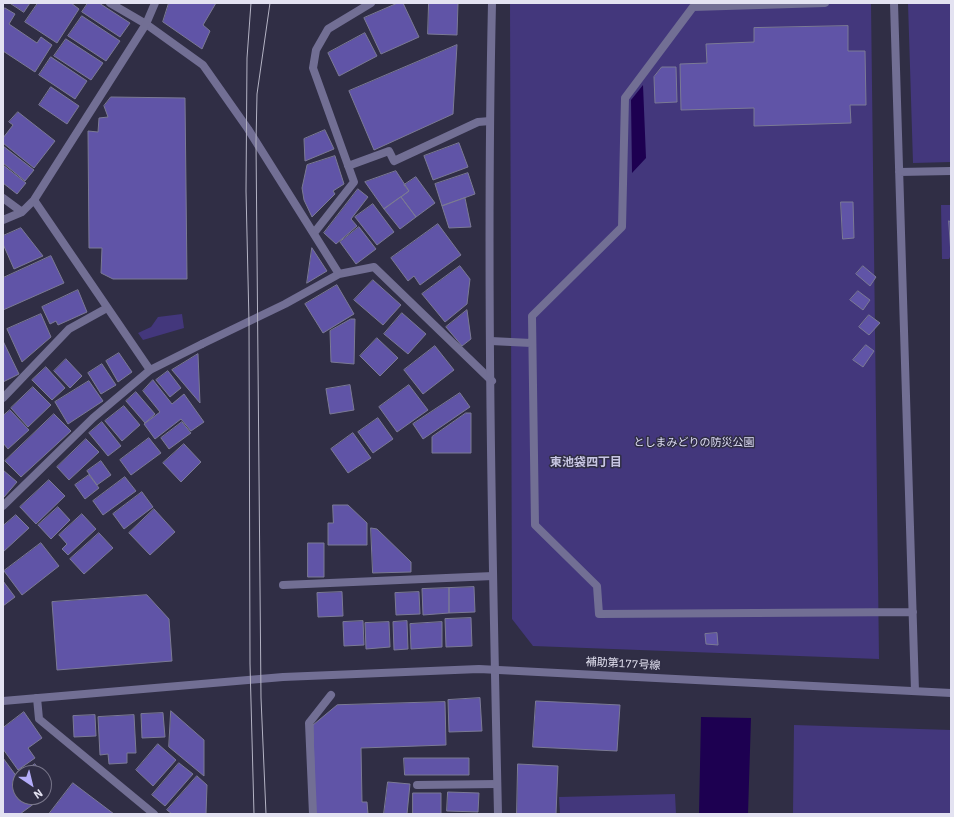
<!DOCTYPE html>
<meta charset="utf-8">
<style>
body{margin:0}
#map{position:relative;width:954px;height:817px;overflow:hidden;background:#302e45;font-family:"IBM Plex Sans",sans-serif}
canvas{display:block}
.frame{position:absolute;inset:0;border:4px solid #e3e2f1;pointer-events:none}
.north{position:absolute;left:12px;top:765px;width:40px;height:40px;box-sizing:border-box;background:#302e45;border:1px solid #78768a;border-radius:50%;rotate:145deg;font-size:11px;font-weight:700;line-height:16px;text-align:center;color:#e3e2f1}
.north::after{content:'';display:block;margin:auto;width:14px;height:18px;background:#b3acf9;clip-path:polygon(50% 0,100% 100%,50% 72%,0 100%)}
</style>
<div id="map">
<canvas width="954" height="817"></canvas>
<div class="frame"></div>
<div class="north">N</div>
</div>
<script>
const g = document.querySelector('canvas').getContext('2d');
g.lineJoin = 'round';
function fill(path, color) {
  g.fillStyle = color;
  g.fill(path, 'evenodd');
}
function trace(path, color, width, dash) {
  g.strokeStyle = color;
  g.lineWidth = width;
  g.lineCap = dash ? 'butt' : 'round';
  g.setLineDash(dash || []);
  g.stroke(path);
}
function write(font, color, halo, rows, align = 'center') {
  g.font = font + ' "IBM Plex Sans","Noto Sans JP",sans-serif';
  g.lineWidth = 3;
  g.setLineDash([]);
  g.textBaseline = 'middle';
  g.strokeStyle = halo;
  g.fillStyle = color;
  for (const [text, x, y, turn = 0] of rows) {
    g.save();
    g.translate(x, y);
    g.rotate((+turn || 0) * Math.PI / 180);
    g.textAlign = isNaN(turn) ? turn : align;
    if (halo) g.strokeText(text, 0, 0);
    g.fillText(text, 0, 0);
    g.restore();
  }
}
fill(new Path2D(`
 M510,3H871L879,659L533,646L512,619Z
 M908,3H951V162L913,163Z
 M941,205H951V255L949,259H942Z
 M182,314L184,328L143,340L138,333L151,327L158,317Z
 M794,725L951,730V814H793Z
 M675,794L676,814H560L559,797Z`), '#43377c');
fill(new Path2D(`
 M643,85L646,158L632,173L631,100Z
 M701,717L751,718L748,814H699Z`), '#1d0051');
const building = new Path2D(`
 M10,3H30L24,12Z
 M38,3H71L79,9L57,43L25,22Z
 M88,3H99L130,23L120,37L82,12Z
 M169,3H216L203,25L210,31L202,49L163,22Z
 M398,3H403L419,37L381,54L364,18Z
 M429,3H458L457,35L428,34Z
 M5,8L15,14L9,24L37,43L41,37L52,45L35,72L3,51V11Z
 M82,16L120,41L106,61L68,36Z
 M848,26V51H865L866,105H850L851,123L754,126V108L681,110L680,64L707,63L706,44L754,42V28Z
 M365,33L377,56L339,76L328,53Z
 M66,39L103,63L91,80L54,56Z
 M457,45L453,114L374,150L349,91Z
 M51,57L87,81L75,99L39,75Z
 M662,67H676L677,102L655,103L654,77Z
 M51,87L79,106L67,124L39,105Z
 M111,97L185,98L187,279H113L101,273L102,248H89L88,131L98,132L99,118L108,117L104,106Z
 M18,112L55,141L34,168L3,143V138L13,125L9,122Z
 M325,130L334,149L305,161L304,139Z
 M459,143L468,167L433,180L424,156Z
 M3,146L34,170L25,181L3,163Z
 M335,156L344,184L333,191L335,194L312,217L304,200L302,188L307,165Z
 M3,165L26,183L17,194L3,183Z
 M396,171L409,191L384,209L365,182Z
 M468,173L475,194L442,206L435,184Z
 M416,177L435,203L416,217L401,197L409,191L404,185Z
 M358,189L368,197L351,219L357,226L336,244L324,233Z
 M401,197L416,217L400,229L384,209Z
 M465,198L471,227L449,228L442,206Z
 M841,202H853L854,238L843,239Z
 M373,204L394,232L377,245L355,217Z
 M949,221L951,222V254Z
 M438,224L461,255L420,285L414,276L408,281L391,258Z
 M359,227L376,249L356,264L340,242Z
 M21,228L43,256L14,269L3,244V236Z
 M312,248L327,271L307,283Z
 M51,256L64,283L3,310V278Z
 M460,266L470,279L467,304L445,322L422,294Z
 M863,266L876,277L870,286L856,274Z
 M373,280L401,305L383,325L354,300Z
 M337,285L354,314L323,333L305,304Z
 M78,290L87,312L58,325L56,321L50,324L42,307Z
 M858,291L870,300L863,310L850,300Z
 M467,310L471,339L462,346L446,327Z
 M402,313L426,334L408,354L384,334Z
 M41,314L51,337L22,362L7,329Z
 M869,315L880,323L869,335L859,327Z
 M351,319H355L354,364L331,362L330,331Z
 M377,338L398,358L380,376L360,356Z
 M3,341L19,374L3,382Z
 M866,345L874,351L863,367L853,360Z
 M435,346L454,370L423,394L404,370Z
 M119,353L132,372L118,382L106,361Z
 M198,354L200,403L172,370Z
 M66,359L82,376L70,388L54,371Z
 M102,364L116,385L101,394L88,373Z
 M46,367L65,388L52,400L32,380Z
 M168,371L181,388L170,397L156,380Z
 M153,380L172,404L184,394L204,422L191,431L181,419L155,439L144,424L160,412L143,391Z
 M89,381L103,401L68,424L55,402Z
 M350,385L354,410L330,414L326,389Z
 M409,385L428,410L397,432L379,407Z
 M33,387L51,405L28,427L11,408Z
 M136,392L155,414L145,423L126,401Z
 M460,393L470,407L423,439L413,424Z
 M124,406L140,425L122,441L105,421Z
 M10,410L29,430L8,449L3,443V416Z
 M466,413H471V453H432V437Z
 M54,414L71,431L21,477L5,461Z
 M378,418L393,439L373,453L358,432Z
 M102,422L121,446L108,456L89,433Z
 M182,422L191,433L169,449L161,438Z
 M353,433L371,458L348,473L331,449Z
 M149,438L161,453L131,475L120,460Z
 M86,439L99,452L69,480L57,467Z
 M184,444L201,462L181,482L163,463Z
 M101,461L111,475L97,485L87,471Z
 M3,470L17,482L4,497L3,496Z
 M89,475L99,488L85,499L75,485Z
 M125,477L136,491L103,515L93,501Z
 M49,480L65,496L36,524L20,507Z
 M142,492L153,507L124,529L113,514Z
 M333,505H348L367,523V545H328V523H333Z
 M58,507L70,520L51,539L38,525Z
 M154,509L175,532L150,555L129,533Z
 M82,514L96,529L68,555L62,549L67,544L59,535Z
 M16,515L29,528L3,552V526Z
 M371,528L377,529L411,562V572L373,573Z
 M99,533L113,548L84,574L70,559Z
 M41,543L59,566L22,595L4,571Z
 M308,543H324V577H308Z
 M3,581L15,597L3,606Z
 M474,587L475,612L449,613V588Z
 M449,588V613L423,615L422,589Z
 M342,592L343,616L318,617L317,593Z
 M419,592L420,614L396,615L395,593Z
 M147,595L169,619L172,661L57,670L52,602Z
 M471,618L472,646L446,647L445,619Z
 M363,621L364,645L344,646L343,622Z
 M407,621L408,649L394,650L393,622Z
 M389,622L390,647L366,649L365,623Z
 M442,622V647L411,649L410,624Z
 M717,633L718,645L706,644L705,634Z
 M480,698L482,731L449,732L448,700Z
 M536,701L620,705L617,751L533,747Z
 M445,702L446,745L361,748L362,802H367L368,814H315L313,725L337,705Z
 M171,711L204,740V776L169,747Z
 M24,712L42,738L28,748L35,758L18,770L3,749V728Z
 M163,713L165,737L142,738L141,714Z
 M95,715L96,736L74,737L73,716Z
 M134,715L136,753H127V763L109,764L108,754L100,755L98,717Z
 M158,744L176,760L153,786L136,770Z
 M3,758L20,781V797H31L35,803L20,814H3Z
 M404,758H469V775H405Z
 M179,763L193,774L165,806L152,795Z
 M35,764L41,773H22Z
 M518,764L558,766L556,814H517Z
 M197,776L207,785L206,814H172L167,810Z
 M388,782L410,784L407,814H384Z
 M73,783L114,814H49Z
 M448,792L479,793L478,812L447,811Z
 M413,793H441V814H413Z`);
fill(building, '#6054a7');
trace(building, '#7b7a95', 1);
trace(new Path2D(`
 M110,3L146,24L203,65L248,129L339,274
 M825,3L693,7L625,98L622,227L532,316L535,525L597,586L599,614L913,612
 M894,3L915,691
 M348,166L389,151L394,161L478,122L490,121
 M899,172L951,171
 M314,233L354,182L313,68L316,50L328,29L371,3
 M491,341L531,343
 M202,344L285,304L339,274L374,267L492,381
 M3,398L69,329L107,308
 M3,506L93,418L150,370
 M283,585L493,576
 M37,698L39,719L154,814
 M417,785L497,784
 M313,814L309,723L331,695`), '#726f94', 8);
trace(new Path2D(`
 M492,3C486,273 492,544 498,814
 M3,198L22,212
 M34,200L150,370L202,344
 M3,220L22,212L34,200L146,24L155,3`), '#726f94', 8);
trace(new Path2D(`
 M3,701L283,677L479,669L951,693`), '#726f94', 8);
trace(new Path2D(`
 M251,3L247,58L246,191L249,322L250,664L254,814
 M266,814L261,698L256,142L257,94L270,3`), '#b4b3c4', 1);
write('11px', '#deddf5', '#302e45', [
 ["としまみどりの防災公園",694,443]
]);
write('11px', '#e3e2f1', '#302e45', [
 ["補助第177号線",623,664,3]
]);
write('bold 12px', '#c7c5e2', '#302e45', [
 ["東池袋四丁目",586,463]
]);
</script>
